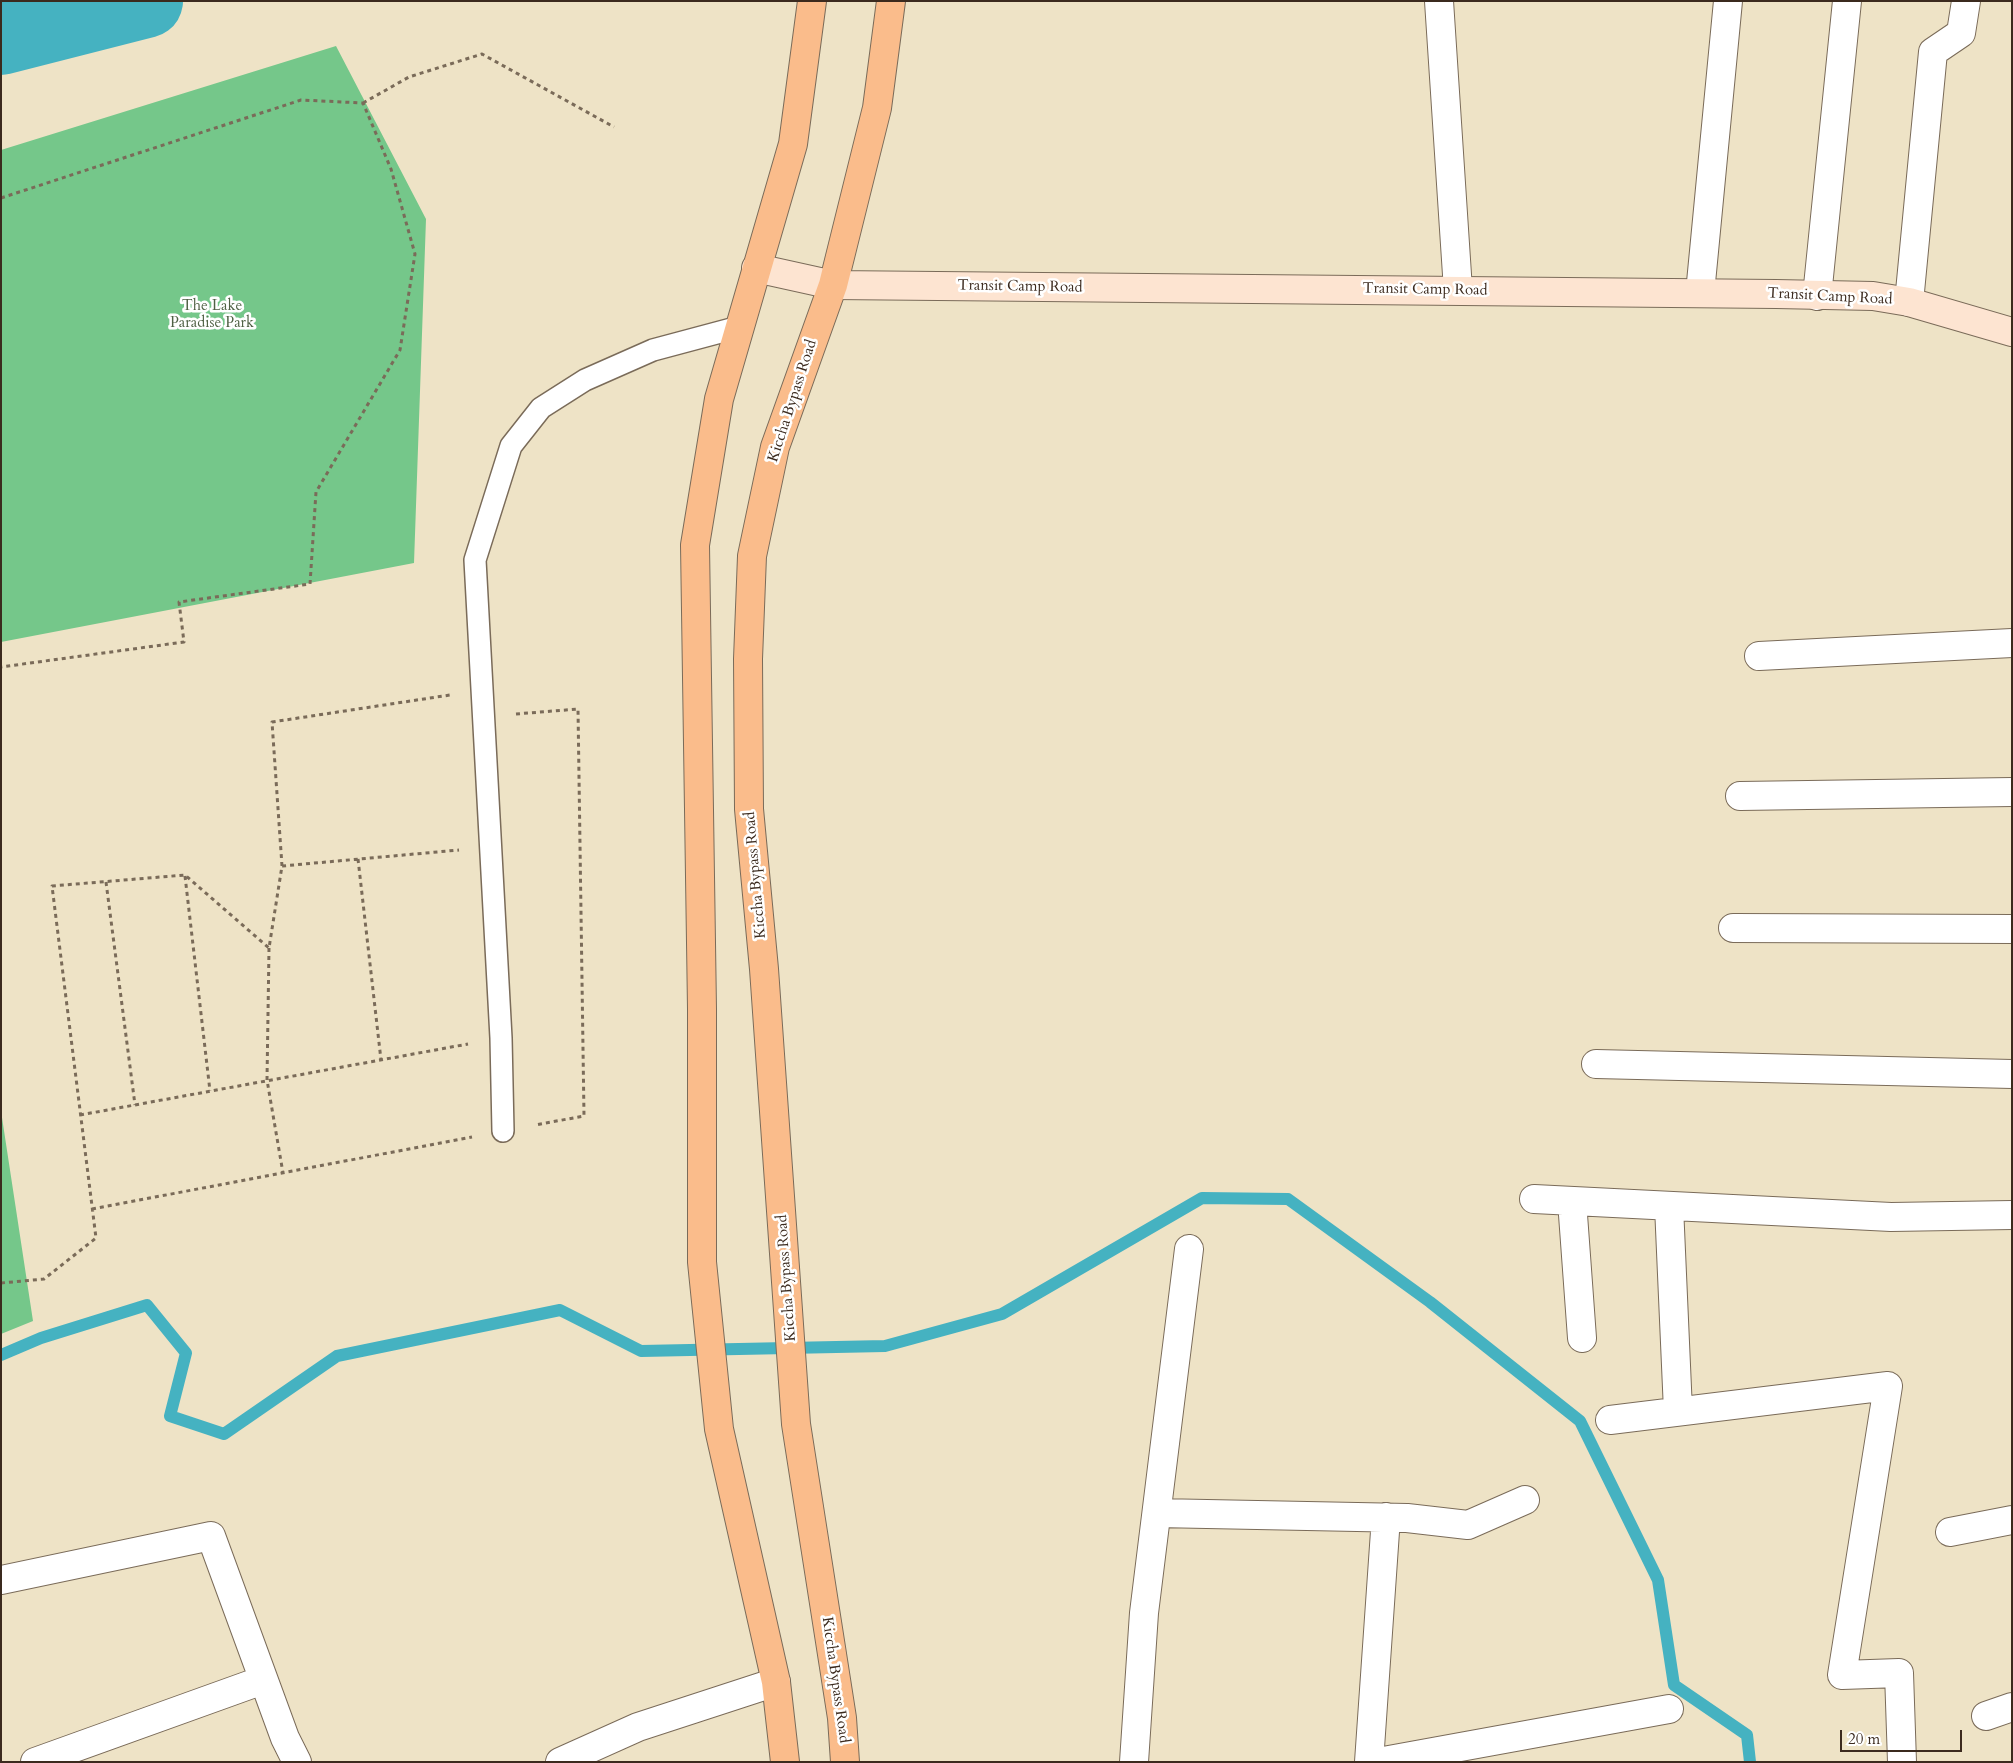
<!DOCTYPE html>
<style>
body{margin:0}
#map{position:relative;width:2013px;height:1763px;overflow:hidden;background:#eee3c6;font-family:Cardo,serif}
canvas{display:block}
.frame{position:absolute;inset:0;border:2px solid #3b2a1e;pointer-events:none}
.scale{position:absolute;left:1840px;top:1730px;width:122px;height:22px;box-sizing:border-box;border:2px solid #3b2a1e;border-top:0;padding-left:6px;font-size:15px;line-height:18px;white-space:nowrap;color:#3b2a1e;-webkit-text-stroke:4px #fff;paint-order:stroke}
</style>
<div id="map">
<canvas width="2013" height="1763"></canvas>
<div class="frame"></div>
<div class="scale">20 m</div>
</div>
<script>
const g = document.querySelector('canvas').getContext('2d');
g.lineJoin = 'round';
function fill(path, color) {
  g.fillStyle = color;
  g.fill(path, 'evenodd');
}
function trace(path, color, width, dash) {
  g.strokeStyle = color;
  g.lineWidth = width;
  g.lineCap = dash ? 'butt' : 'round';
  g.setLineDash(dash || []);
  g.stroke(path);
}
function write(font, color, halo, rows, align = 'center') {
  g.font = font + ' Cardo,serif';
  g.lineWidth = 5;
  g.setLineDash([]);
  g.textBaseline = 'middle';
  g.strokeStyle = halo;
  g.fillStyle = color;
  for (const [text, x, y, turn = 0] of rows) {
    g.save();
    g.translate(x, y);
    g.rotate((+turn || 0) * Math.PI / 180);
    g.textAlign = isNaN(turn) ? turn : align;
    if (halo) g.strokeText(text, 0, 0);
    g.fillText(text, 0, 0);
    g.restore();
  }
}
fill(new Path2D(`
 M336,46L426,219L414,563L1,642V150Z
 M1,1111L33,1321L1,1334Z`), '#75c78a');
trace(new Path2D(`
 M1,1355L41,1338L147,1305L186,1353L170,1416L224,1434L337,1356L560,1310L641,1351L885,1346L1002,1314L1202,1198L1288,1199L1430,1302L1580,1421L1658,1580L1674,1685L1747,1735L1750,1762`), '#45b2c1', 12);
trace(new Path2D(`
 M1,38L146,1`), '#45b2c1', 74);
const lane = new Path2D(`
 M503,1131L501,1038L475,560L511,446L541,408L585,380L653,350L739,327`);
const street = new Path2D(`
 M1439,1L1458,290
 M1700,293L1728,1
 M1817,296L1847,1
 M1909,302L1933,52L1961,33L1966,1
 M1759,656L2012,643
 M1740,796L2012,792
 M1733,928L2012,929
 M1596,1064L2012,1074
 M1534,1199L1891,1217L2012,1215
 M1572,1201L1582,1338
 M1669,1206L1678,1411
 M1610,1420L1888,1386L1842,1675L1899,1673L1902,1762
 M1157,1513L1407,1518L1468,1525L1525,1500
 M1950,1532L2012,1520
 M1,1580L211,1536L285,1738L297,1762
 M1986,1716L2012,1707
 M35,1762L263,1680
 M560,1762L638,1727L776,1682
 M1134,1762L1144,1613L1189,1249
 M1369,1762L1386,1517
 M1378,1762L1669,1709`);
const secondary = new Path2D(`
 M756,268L833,285L1776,294L1873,296L1909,302L2012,332`);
const primary = new Path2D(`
 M785,1762L776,1682L719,1429L702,1262V1009L695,545L719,399L793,144L812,1
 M845,1762L842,1718L796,1424L764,969L749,809L748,659L752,556L775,447L833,285L877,108L891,1`);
trace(lane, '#7a6b59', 24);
trace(street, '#7a6b59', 30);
trace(secondary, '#7a6b59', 30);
trace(primary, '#7a6b59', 30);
trace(new Path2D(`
 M363,103L409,77L482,54L614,127
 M1,198L301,100L363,103L391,169L415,254L400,350L316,492L310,584L179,602L184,642L1,667
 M516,714L578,709L584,1116L535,1125
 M358,859L381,1060
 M282,866L272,722L450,695
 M185,876L210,1091
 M106,882L135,1105
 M269,948L267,1080L283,1173
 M80,1115L468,1044
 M92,1209L472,1137
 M1,1283L44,1279L96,1238L52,886L185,875L269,948L282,866L459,850`), '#7a6b59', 3, [4, 4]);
trace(lane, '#fff', 21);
trace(street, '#fff', 28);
trace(secondary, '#fde4d1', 28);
trace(primary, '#fabc8b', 28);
write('15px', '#3b2a1e', '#fff', [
 ["Transit Camp Road",1020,287,1],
 ["Transit Camp Road",1425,290,1],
 ["Transit Camp Road",1830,297,3],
 ["Kiccha Bypass Road",793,401,-72],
 ["Kiccha Bypass Road",756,875,-95],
 ["Kiccha Bypass Road",787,1278,-94],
 ["Kiccha Bypass Road",835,1680,82]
]);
write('15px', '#4f6144', '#fff', [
 ["The Lake",212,307],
 ["Paradise Park",212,324]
]);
</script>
